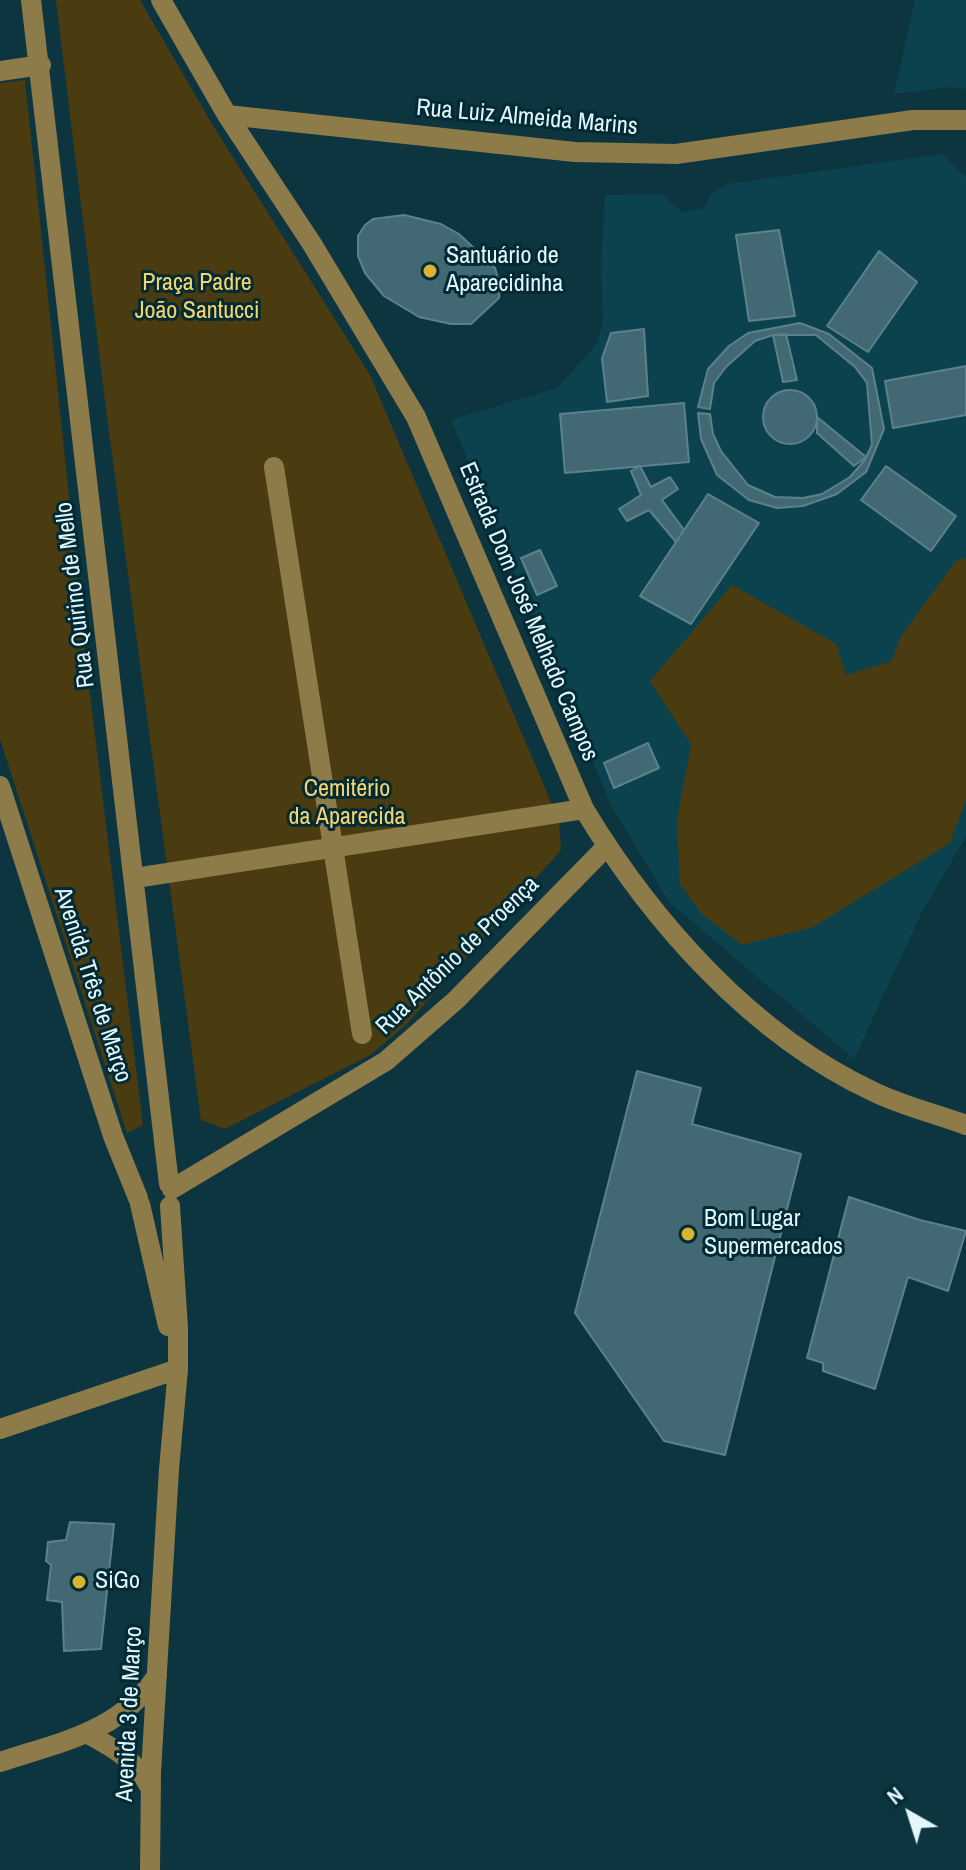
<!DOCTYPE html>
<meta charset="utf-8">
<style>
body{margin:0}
#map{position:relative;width:966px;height:1870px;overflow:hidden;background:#0d353f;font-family:"Archivo Narrow",sans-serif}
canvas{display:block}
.north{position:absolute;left:870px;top:1774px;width:80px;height:80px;-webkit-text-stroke:6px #012b34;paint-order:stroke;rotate:321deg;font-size:22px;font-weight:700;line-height:32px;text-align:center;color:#e2f6fc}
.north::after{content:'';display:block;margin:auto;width:28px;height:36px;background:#e2f6fc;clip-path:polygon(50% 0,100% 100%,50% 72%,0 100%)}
</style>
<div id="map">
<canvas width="966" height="1870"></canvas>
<div class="north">N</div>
</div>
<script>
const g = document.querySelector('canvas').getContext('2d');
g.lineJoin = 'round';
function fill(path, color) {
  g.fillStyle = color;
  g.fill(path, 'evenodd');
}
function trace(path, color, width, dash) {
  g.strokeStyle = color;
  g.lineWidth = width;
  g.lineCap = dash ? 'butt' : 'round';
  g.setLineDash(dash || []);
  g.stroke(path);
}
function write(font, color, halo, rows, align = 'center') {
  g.font = font + ' "Archivo Narrow",sans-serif';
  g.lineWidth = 6;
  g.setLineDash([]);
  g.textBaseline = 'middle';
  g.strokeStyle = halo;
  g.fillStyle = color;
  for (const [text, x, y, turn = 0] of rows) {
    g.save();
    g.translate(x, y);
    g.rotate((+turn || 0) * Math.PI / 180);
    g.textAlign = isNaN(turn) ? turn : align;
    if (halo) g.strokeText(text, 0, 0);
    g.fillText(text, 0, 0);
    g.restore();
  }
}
fill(new Path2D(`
 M915,0H966V89L951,87L894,94Z
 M942,154L966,177V836L921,914L854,1059L669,902L609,801L451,420L557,388L596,345L603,321L601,264L605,195L661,194L682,212L704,208L711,194L727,184Z`), '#0b424e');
fill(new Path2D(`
 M56,0H140L212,124L370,375L559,821L561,850L407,1024L370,1055L225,1129L201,1120L107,417Z
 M25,80L90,695L143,1125L127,1133L0,739V83Z
 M966,558V799L950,843L813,927L742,945L702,914L680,884L677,820L691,745L650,681L732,585L836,644L846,675L892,661L901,636L955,562Z`), '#4a3c10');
const building = new Path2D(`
 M404,215L441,224L459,234L495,268L500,285L499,298L471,324H451L419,317L384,296L365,273L358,256V236L365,225L373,219Z
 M779,230L795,316L749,321L736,235Z
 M879,251L917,282L868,352L827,326Z
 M800,323L829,334L872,368L884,429L866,472L837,494L803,506L777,508L749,500L717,475L701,439L698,413L710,414L713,434L721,451L748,485L775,497L803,498L822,494L850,477L864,461L872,445L867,383L855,367L816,335H773L755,341L726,367L714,383L710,409L698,407L708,369L729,346L748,333Z
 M644,329L648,396L607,402L602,358L611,333Z
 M786,334L797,380L783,382L773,335Z
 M966,366V415L893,428L885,381Z
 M763 417a27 27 0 1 1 54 0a27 27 0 1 1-54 0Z
 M684,403L689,462L565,473L560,414Z
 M817,417L866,457L854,466L817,433Z
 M640,466L651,487L670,477L678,489L662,500L684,530L676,542L649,510L627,521L619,509L641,495L631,471Z
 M886,466L956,516L931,551L861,500Z
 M708,494L759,523L691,624L640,596Z
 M540,550L557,586L537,595L521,558Z
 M648,743L659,768L614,788L604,763Z
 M637,1071L701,1088L692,1124L801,1154L725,1455L664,1441L575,1313Z
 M849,1197L920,1220L966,1231L948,1291L908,1277L875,1389L823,1371V1363L807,1358Z
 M70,1522L114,1524L101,1649L64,1651L62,1602L47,1600L51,1565L46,1561L48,1542L66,1540Z`);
fill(building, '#426873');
trace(building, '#5b828c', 2);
trace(new Path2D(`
 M31,0L169,1184
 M161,0L227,115L312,244L416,417L584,809C652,922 752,1035 874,1092C903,1106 936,1114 966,1125
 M0,71L41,65
 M227,115L575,152L676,154L913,120H966
 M274,467L362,1034
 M0,786L113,1136L138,1198
 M135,878L584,809
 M172,1189L386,1061L456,1000L607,846
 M140,1204L168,1326
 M0,1429L178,1369
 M86,1733C114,1748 136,1760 151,1789
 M0,1762C63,1741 117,1733 157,1676
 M150,1870L151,1772L169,1469L178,1369V1328L170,1206`), '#8d7b49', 20);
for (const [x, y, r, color] of [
 [430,271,8,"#dab333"],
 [688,1234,8,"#dab333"],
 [79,1582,8,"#dab333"]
]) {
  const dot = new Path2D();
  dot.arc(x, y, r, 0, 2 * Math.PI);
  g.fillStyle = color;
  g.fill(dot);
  trace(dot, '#012b34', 3);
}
write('24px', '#e2f6fc', '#012b34', [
 ["Rua Luiz Almeida Marins",527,118,5],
 ["Rua Quirino de Mello",76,595,-97],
 ["Estrada Dom José Melhado Campos",528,612,67],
 ["Rua Antônio de Proença",458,956,-44],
 ["Avenida Três de Março",92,985,72],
 ["Avenida 3 de Março",130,1714,-87]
]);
write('24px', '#e2f6fc', '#012b34', [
 ["Santuário de",446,257],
 ["Aparecidinha",446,285],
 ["Bom Lugar",704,1220],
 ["Supermercados",704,1248],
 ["SiGo",95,1582]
], 'left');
write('24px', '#f8d46d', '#012b34', [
 ["Praça Padre",197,284],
 ["João Santucci",197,312],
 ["Cemitério",347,790],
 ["da Aparecida",347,818]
]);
</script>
